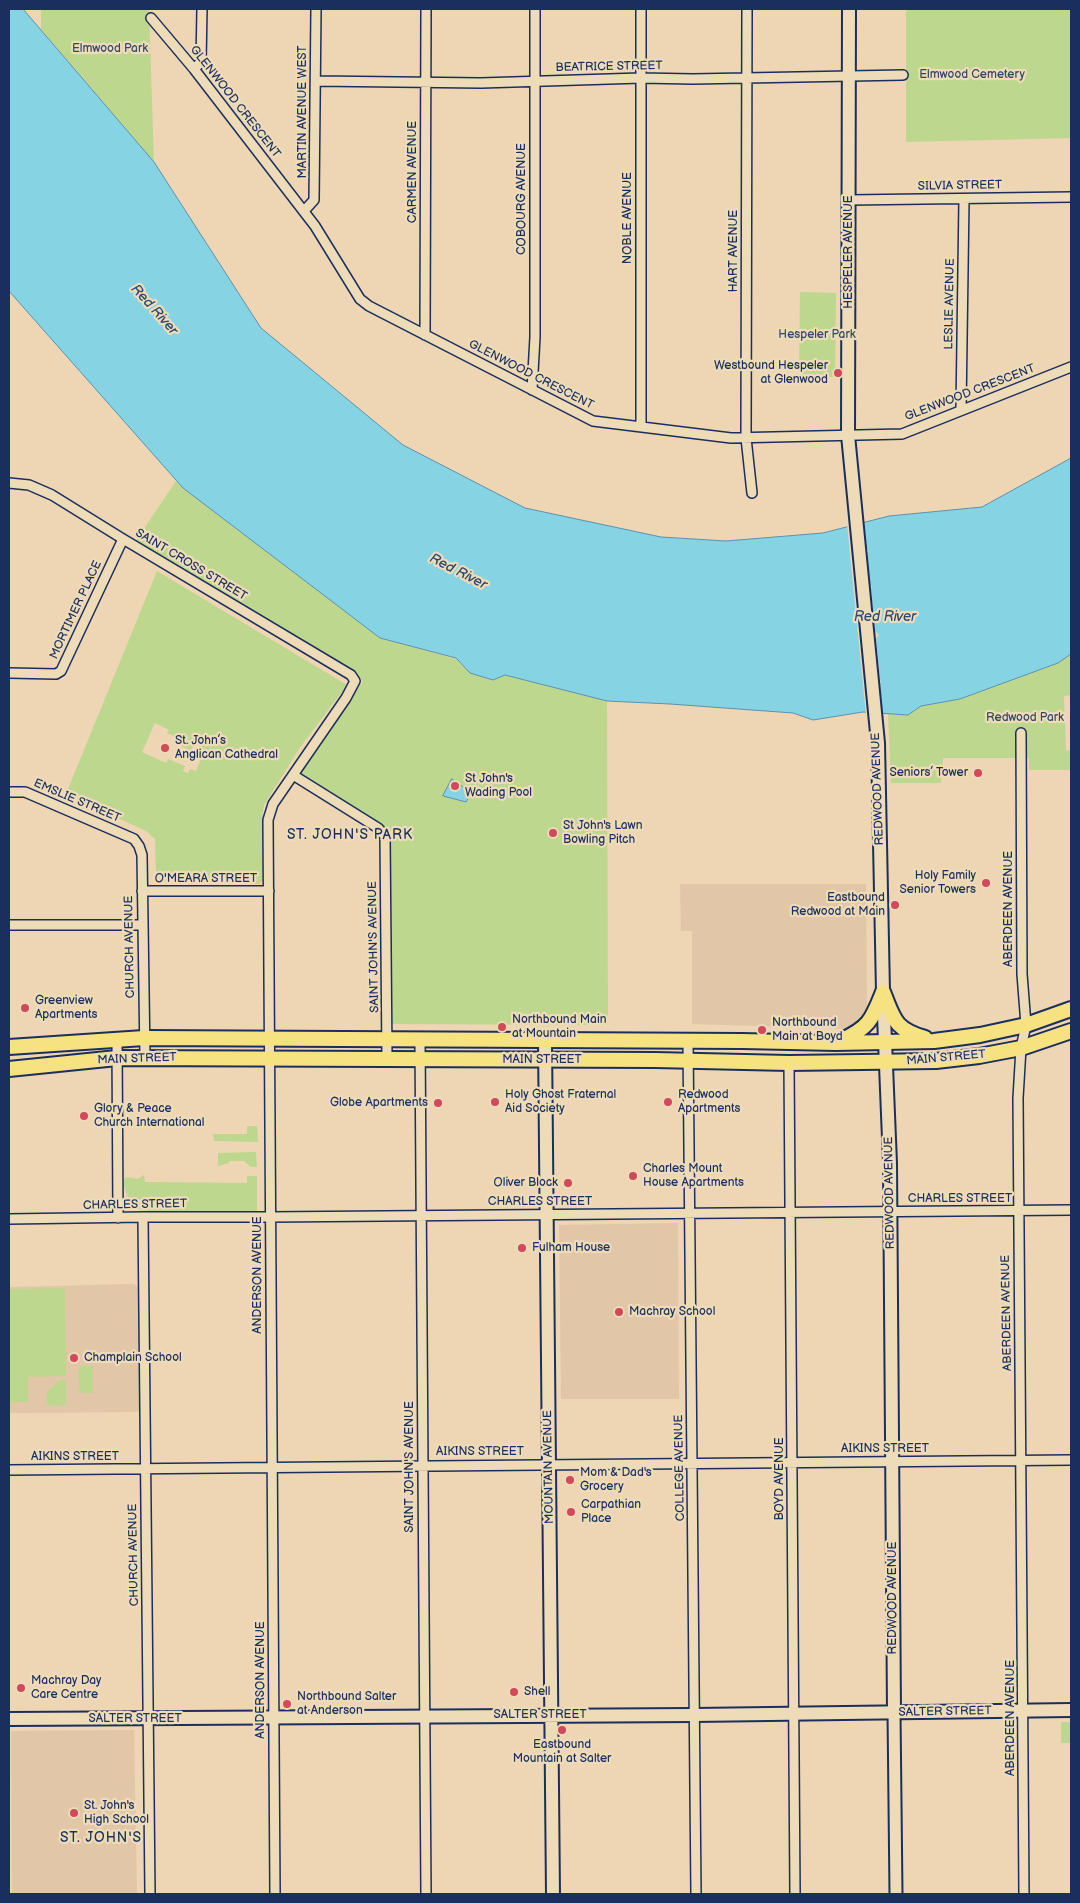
<!DOCTYPE html>
<meta charset="utf-8">
<style>
body{margin:0}
#map{position:relative;width:1080px;height:1903px;overflow:hidden;background:#eed5b3;font-family:"Balsamiq Sans",sans-serif}
canvas{display:block}
.frame{position:absolute;inset:0;border:10px solid #1b2f5e;pointer-events:none}
</style>
<div id="map">
<canvas width="1080" height="1903"></canvas>
<div class="frame"></div>
</div>
<script>
const g = document.querySelector('canvas').getContext('2d');
g.lineJoin = 'round';
function fill(path, color) {
  g.fillStyle = color;
  g.fill(path, 'evenodd');
}
function trace(path, color, width, dash) {
  g.strokeStyle = color;
  g.lineWidth = width;
  g.lineCap = dash ? 'butt' : 'round';
  g.setLineDash(dash || []);
  g.stroke(path);
}
function write(font, color, halo, rows, align = 'center') {
  g.font = font + ' "Balsamiq Sans",sans-serif';
  g.lineWidth = 4.5;
  g.setLineDash([]);
  g.textBaseline = 'middle';
  g.strokeStyle = halo;
  g.fillStyle = color;
  for (const [text, x, y, turn = 0] of rows) {
    g.save();
    g.translate(x, y);
    g.rotate((+turn || 0) * Math.PI / 180);
    g.textAlign = isNaN(turn) ? turn : align;
    if (halo) g.strokeText(text, 0, 0);
    g.fillText(text, 0, 0);
    g.restore();
  }
}
fill(new Path2D(`
 M680,884H866L867,1010L847,1029L692,1024V931H681Z
 M678,1223L679,1399H561L559,1225Z
 M134,1284L140,1289L139,1410L137,1412L9,1413V1287Z
 M134,1730L137,1894H12L11,1731Z`), '#e2c6a8');
fill(new Path2D(`
 M41,9H149L154,162L41,29Z
 M906,9H1071V138L906,142Z
 M800,292L836,293L835,377H799Z
 M176,481L183,488L380,638L456,659L470,673L493,680L505,675L607,701L608,1025L391,1024L389,833L299,773L363,681L135,542Z
 M157,571L347,685L299,749L264,805L262,817L263,880L259,884L163,881L156,873L155,839L146,831L66,794ZM155,723L169,730L167,733L177,738L175,743L191,751L194,743L202,746L198,754L202,756L196,771L190,769L188,773L183,771L185,766L168,759L166,763L142,752Z
 M1071,654V695L1064,696L1066,750L1071,751V770H1029V758H943L941,783H891L888,714L908,715L921,706L960,699L1058,663Z
 M247,1126H257L258,1142L214,1141L213,1134H247Z
 M256,1152L257,1167H251L244,1161H229V1163L218,1166V1153Z
 M144,1175L145,1182L247,1183V1176H257V1211L147,1212C130,1207 126,1196 123,1180L126,1177L138,1179Z
 M65,1288L66,1376L28,1377V1402H9V1289Z
 M81,1366H93V1393H83L79,1389L78,1369Z
 M60,1380H64L66,1383V1405L49,1406L46,1400L47,1392Z
 M1061,1722H1071V1743H1061Z`), '#bdd78e');
const water = new Path2D(`
 M9,9H23L154,162L261,328L403,445L525,508L661,537L726,541L823,533L889,516L982,507L1071,458V654L1058,663L960,699L921,706L908,715L863,712L813,720L793,713L670,704L607,701L505,675L493,680L470,673L456,658L380,638L183,488L9,291Z
 M452,779L471,793L466,802L443,796Z`);
fill(water, '#85d3e3');
trace(water, '#5b91ae', 1);
fill(new Path2D(`
 M864,520L867,549L869,551L867,553L870,585L872,587L871,589L875,631L879,635L876,639L880,680L881,682L880,684L883,716L866,715L847,524Z`), '#eed5b3');
const minor = new Path2D(`
 M747,9L746,438L752,493
 M151,18L194,69L315,226L360,299L369,306L593,421L731,438L902,434L1071,367
 M194,69L201,62L202,9
 M316,81L481,83L641,78L693,79L903,75
 M849,200L1071,197
 M304,211L314,200L316,9
 M425,335L426,9
 M532,390L535,337V9
 M961,410L964,199
 M641,427V9
 M9,483L29,485L52,495L123,539L351,675L355,681L346,698L273,804L268,820L275,1894
 M9,673L56,674L61,671L123,539
 M1021,733L1022,974L1026,1025L1021,1048L1018,1098L1024,1894
 M293,775L378,828L385,836L387,1059
 M9,792H25L134,839L139,846L142,855L145,1058
 M142,891H269
 M9,925H142
 M117,1039L118,1218
 M420,1040L426,1894
 M688,1041L696,1894
 M789,1063L795,1894
 M143,1217L150,1894
 M9,1219L143,1217H270L1071,1210
 M9,1470L1071,1460`);
const tertiary = new Path2D(`
 M894,1712L896,1894`);
const secondary = new Path2D(`
 M849,9L848,435L878,743L883,992L890,1163L894,1712
 M545,1040L553,1894
 M9,1719L694,1715L1071,1710`);
const primary = new Path2D(`
 M883,992C894,1019 894,1029 925,1038
 M842,1040C870,1027 872,1019 883,992
 M9,1047L144,1038L742,1041L836,1043L934,1041L980,1035L1026,1025L1071,1009
 M9,1069L117,1058L655,1060L789,1063L936,1061L979,1056L1021,1048L1071,1031`);
trace(minor, '#1b2f5e', 12);
trace(tertiary, '#1b2f5e', 15);
trace(secondary, '#1b2f5e', 16);
trace(primary, '#1b2f5e', 18);
trace(minor, '#eedbb8', 9);
trace(tertiary, '#eedbb8', 11);
trace(secondary, '#eedbb8', 12);
trace(primary, '#f7e281', 14);
for (const [x, y, r, color] of [
 [838,373,5,"#d1495b"],
 [165,748,5,"#d1495b"],
 [978,773,5,"#d1495b"],
 [455,786,5,"#d1495b"],
 [553,833,5,"#d1495b"],
 [986,883,5,"#d1495b"],
 [895,905,5,"#d1495b"],
 [25,1008,5,"#d1495b"],
 [502,1027,5,"#d1495b"],
 [762,1030,5,"#d1495b"],
 [495,1102,5,"#d1495b"],
 [668,1102,5,"#d1495b"],
 [438,1103,5,"#d1495b"],
 [84,1116,5,"#d1495b"],
 [633,1176,5,"#d1495b"],
 [568,1183,5,"#d1495b"],
 [522,1248,5,"#d1495b"],
 [619,1312,5,"#d1495b"],
 [74,1358,5,"#d1495b"],
 [570,1480,5,"#d1495b"],
 [571,1512,5,"#d1495b"],
 [21,1688,5,"#d1495b"],
 [514,1692,5,"#d1495b"],
 [287,1704,5,"#d1495b"],
 [562,1730,5,"#d1495b"],
 [74,1813,5,"#d1495b"]
]) {
  const dot = new Path2D();
  dot.arc(x, y, r, 0, 2 * Math.PI);
  g.fillStyle = color;
  g.fill(dot);
  trace(dot, '#eedbb8', 2);
}
write('12px', '#334865', '#eedbb8', [
 ["Elmwood Park",110,49],
 ["Elmwood Cemetery",972,75],
 ["Hespeler Park",817,335],
 ["Redwood Park",1025,718]
]);
write('12px', '#1b2f5e', '#eedbb8', [
 ["BEATRICE STREET",609,67,-1],
 ["GLENWOOD CRESCENT",235,102,52],
 ["MARTIN AVENUE WEST",303,112,-90],
 ["CARMEN AVENUE",413,172,-90],
 ["SILVIA STREET",960,186,-1],
 ["COBOURG AVENUE",522,199,-90],
 ["NOBLE AVENUE",628,218,-90],
 ["HART AVENUE",734,251,-90],
 ["HESPELER AVENUE",849,252,-90],
 ["LESLIE AVENUE",950,304,-89],
 ["GLENWOOD CRESCENT",531,375,27],
 ["GLENWOOD CRESCENT",970,393,-21],
 ["SAINT CROSS STREET",191,565,31],
 ["MORTIMER PLACE",76,610,-65],
 ["REDWOOD AVENUE",878,789,-92],
 ["EMSLIE STREET",77,801,23],
 ["O'MEARA STREET",206,879],
 ["ABERDEEN AVENUE",1009,909,-90],
 ["CHURCH AVENUE",130,947,-91],
 ["SAINT JOHN'S AVENUE",374,947,-91],
 ["MAIN STREET",946,1058,-5],
 ["MAIN STREET",137,1059,-2],
 ["MAIN STREET",542,1060],
 ["REDWOOD AVENUE",890,1193,-91],
 ["CHARLES STREET",960,1199],
 ["CHARLES STREET",540,1202],
 ["CHARLES STREET",135,1205,-1],
 ["ANDERSON AVENUE",258,1275,-90],
 ["ABERDEEN AVENUE",1007,1313,-91],
 ["AIKINS STREET",885,1449],
 ["AIKINS STREET",480,1452],
 ["AIKINS STREET",75,1457],
 ["SAINT JOHN'S AVENUE",410,1467,-90],
 ["MOUNTAIN AVENUE",549,1467,-91],
 ["COLLEGE AVENUE",680,1468,-91],
 ["BOYD AVENUE",780,1479,-90],
 ["CHURCH AVENUE",134,1555,-91],
 ["REDWOOD AVENUE",893,1598,-90],
 ["ANDERSON AVENUE",261,1680,-90],
 ["SALTER STREET",945,1712,-1],
 ["SALTER STREET",540,1715],
 ["ABERDEEN AVENUE",1011,1718,-90],
 ["SALTER STREET",135,1719]
]);
write('12px', '#1b2f5e', '#eedbb8', [
 ["Westbound Hespeler",828,366,"right"],
 ["at Glenwood",828,380,"right"],
 ["St. John’s",175,741],
 ["Anglican Cathedral",175,755],
 ["Seniors’ Tower",968,773,"right"],
 ["St John's",465,779],
 ["Wading Pool",465,793],
 ["St John's Lawn",563,826],
 ["Bowling Pitch",563,840],
 ["Holy Family",976,876,"right"],
 ["Senior Towers",976,890,"right"],
 ["Eastbound",885,898,"right"],
 ["Redwood at Main",885,912,"right"],
 ["Greenview",35,1001],
 ["Apartments",35,1015],
 ["Northbound Main",512,1020],
 ["at Mountain",512,1034],
 ["Northbound",772,1023],
 ["Main at Boyd",772,1037],
 ["Holy Ghost Fraternal",505,1095],
 ["Aid Society",505,1109],
 ["Redwood",678,1095],
 ["Apartments",678,1109],
 ["Globe Apartments",428,1103,"right"],
 ["Glory & Peace",94,1109],
 ["Church International",94,1123],
 ["Charles Mount",643,1169],
 ["House Apartments",643,1183],
 ["Oliver Block",558,1183,"right"],
 ["Fulham House",532,1248],
 ["Machray School",629,1312],
 ["Champlain School",84,1358],
 ["Mom & Dad's",580,1473],
 ["Grocery",580,1487],
 ["Carpathian",581,1505],
 ["Place",581,1519],
 ["Machray Day",31,1681],
 ["Care Centre",31,1695],
 ["Shell",524,1692],
 ["Northbound Salter",297,1697],
 ["at Anderson",297,1711],
 ["Eastbound",562,1745,"center"],
 ["Mountain at Salter",562,1759,"center"],
 ["St. John's",84,1806],
 ["High School",84,1820]
], 'left');
write('italic 14px', '#2b4872', '#eedbb8', [
 ["Red River",154,310,48],
 ["Red River",458,572,27],
 ["Red River",885,617]
]);
g.letterSpacing = '1px';
write('14px', '#1b2f5e', '#eedbb8', [
 ["ST. JOHN'S PARK",350,835],
 ["ST. JOHN'S",101,1838]
]);
g.letterSpacing = '0px';
</script>
